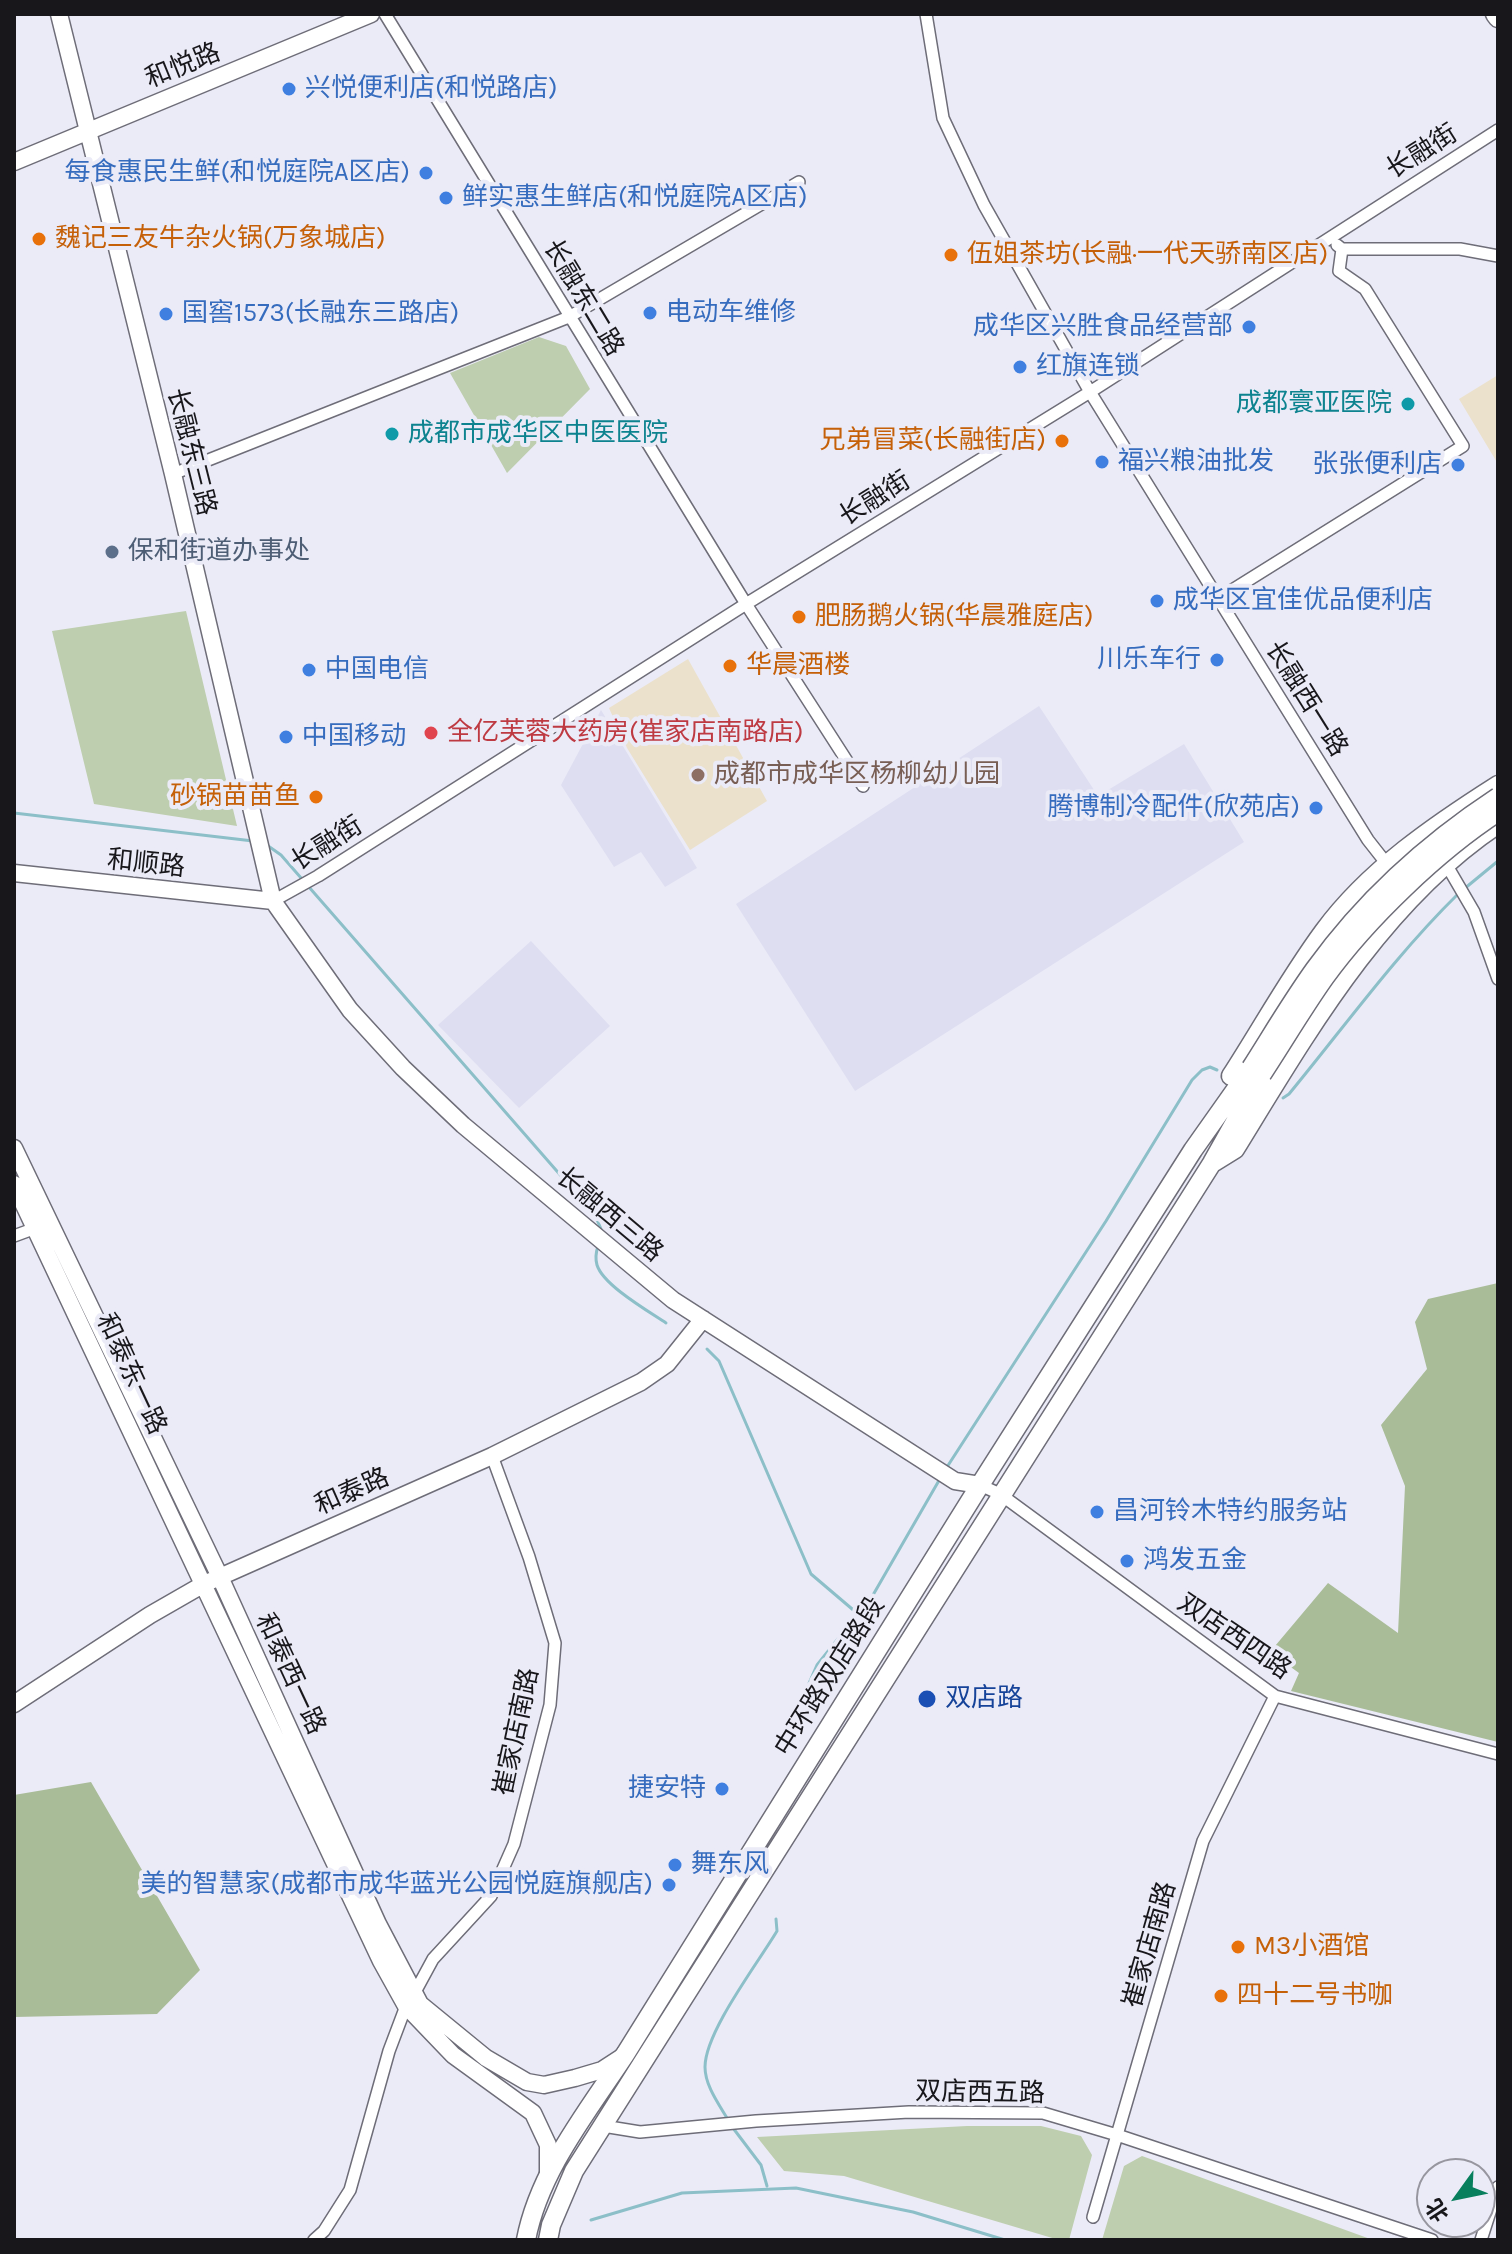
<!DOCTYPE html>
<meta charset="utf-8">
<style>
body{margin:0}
#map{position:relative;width:1512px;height:2254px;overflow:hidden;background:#ebebf7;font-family:Karla,"Noto Sans SC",sans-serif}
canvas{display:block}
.frame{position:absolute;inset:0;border:16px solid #18171b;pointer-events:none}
.north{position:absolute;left:1416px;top:2158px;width:80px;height:80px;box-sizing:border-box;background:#ebebf7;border:2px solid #97969f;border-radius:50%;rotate:237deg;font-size:22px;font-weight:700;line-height:32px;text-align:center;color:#18171b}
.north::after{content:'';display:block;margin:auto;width:28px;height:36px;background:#087f5d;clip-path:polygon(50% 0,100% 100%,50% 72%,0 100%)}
</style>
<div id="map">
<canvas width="1512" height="2254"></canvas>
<div class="frame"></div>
<div class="north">北</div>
</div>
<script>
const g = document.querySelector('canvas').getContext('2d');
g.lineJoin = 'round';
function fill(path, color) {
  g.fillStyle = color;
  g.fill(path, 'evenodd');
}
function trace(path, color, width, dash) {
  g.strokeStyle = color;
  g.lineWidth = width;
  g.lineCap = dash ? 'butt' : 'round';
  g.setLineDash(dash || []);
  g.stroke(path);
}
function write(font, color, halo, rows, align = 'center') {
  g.font = font + ' Karla,"Noto Sans SC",sans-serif';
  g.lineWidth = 8;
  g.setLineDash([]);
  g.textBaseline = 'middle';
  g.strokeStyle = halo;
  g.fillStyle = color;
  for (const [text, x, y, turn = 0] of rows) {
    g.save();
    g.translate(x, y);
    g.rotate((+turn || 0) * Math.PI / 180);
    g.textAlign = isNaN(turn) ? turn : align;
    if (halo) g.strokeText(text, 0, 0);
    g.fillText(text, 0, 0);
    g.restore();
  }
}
fill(new Path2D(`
 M1039,706L1098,796L1184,744L1244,842L855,1091L736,904Z
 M601,710L697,868L665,887L641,852L614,867L561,785Z
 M531,941L610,1026L519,1108L438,1025Z`), '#dedef1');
fill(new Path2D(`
 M1498,375V464L1459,399Z
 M688,659L767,801L690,850L627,748L609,708Z`), '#ebe1cc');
fill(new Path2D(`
 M539,337L566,346L590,389L507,473L450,373Z
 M186,611L237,826L94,804L52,631Z
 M967,2126H1041L1081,2136L1092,2155L1069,2240H1059L844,2176L784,2171L757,2137Z
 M1142,2156L1373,2240H1102L1124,2166Z`), '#beceaf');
fill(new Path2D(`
 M1498,1283V1742L1291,1691L1299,1673L1270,1652L1328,1583L1398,1633L1405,1486L1381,1425L1427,1369L1415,1322L1428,1299Z
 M91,1782L200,1970L157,2014L14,2017V1795Z`), '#a9bc98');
trace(new Path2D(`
 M14,813L253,841
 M264,843L281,855L583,1201L595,1215L601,1229
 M1464,889L1498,861
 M1283,1098L1289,1094C1345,1026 1395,956 1458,894
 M598,1246C596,1252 595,1258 597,1265C603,1285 648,1311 666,1323
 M707,1349L719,1361L811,1574L858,1614
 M947,1467L1106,1221L1192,1080L1202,1070L1210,1067L1217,1070
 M795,1715L817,1665L873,1595L941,1477
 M727,2118C718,2103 705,2085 705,2067C705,2032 758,1963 777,1931L776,1919
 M733,2128L761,2165L767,2186
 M591,2220L682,2193L796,2188L913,2212L1005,2240`), '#8cbfc8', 3);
const street = new Path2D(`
 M385,14L746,604L863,786
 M926,14L943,118L984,205L1090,392L1368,840L1390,868
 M1337,245L1342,249H1460L1498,256
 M173,474L569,317L799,182
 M1218,599L1463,446L1365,289L1339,271L1342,249
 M1446,864L1474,912L1498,979
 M273,901L318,876L746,604L1090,392L1498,130
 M14,1236L41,1226
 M980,1485L1000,1494L1275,1696L1498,1754
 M414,1994L433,1959L491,1896L514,1844L550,1705L555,1643L529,1557L492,1456
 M603,2126L640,2132L756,2121L909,2112L1043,2113L1117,2135L1432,2240
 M1093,2217L1203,1841L1275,1696
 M314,2240L324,2231L350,2190L389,2051L406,2006
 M1481,2240L1498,2187`);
const secondary = new Path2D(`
 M59,14L173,474L273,901L350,1010L403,1068L463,1125L673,1300L930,1465L955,1481L980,1485
 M14,162L371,14
 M14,873L273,901
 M14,1148L220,1577L378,1924L420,2004L486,2058L527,2082L544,2085L575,2078L602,2070L622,2057
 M14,1184L381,1961L406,2006L453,2055L533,2113L548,2145V2176
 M14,1704L150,1615L204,1584L492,1456L641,1382L667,1364L703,1319`);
const primary = new Path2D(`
 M1495,14L1498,18
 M1231,1076C1262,1028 1290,977 1324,931C1369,870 1435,825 1498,785
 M1214,1162L1235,1149C1307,1032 1381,902 1498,824
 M526,2240C539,2171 588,2111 626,2053L980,1485L1193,1150L1251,1068
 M548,2240L551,2225L574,2171L1212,1163L1262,1074`);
trace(street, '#6e6d78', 14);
trace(secondary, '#6e6d78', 19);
trace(primary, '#6e6d78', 21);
trace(street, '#fff', 11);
trace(secondary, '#fff', 16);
trace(primary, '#fff', 18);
const primaryBridge = new Path2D(`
 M1251,1068C1272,1035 1292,1001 1315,969C1364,901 1428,843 1498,797
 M1262,1074C1283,1042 1303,1008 1325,977C1367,919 1438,851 1498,812`);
trace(primaryBridge, '#6e6d78', 21, []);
trace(primaryBridge, '#fff', 18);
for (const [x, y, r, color] of [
 [289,89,8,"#3f7fe0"],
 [426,173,8,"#3f7fe0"],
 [446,198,8,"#3f7fe0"],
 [39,239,8,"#e8710a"],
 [951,255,8,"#e8710a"],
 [650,313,8,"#3f7fe0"],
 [166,314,8,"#3f7fe0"],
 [1249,327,8,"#3f7fe0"],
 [1020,367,8,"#3f7fe0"],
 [1408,404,8,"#0f9aa8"],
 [392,434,8,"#0f9aa8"],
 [1062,441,8,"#e8710a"],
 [1102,462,8,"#3f7fe0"],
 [1458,465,8,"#3f7fe0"],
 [112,552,8,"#5c6f8a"],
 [1157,601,8,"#3f7fe0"],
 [799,617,8,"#e8710a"],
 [1217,660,8,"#3f7fe0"],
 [730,666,8,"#e8710a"],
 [309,670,8,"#3f7fe0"],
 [431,733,8,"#e0444e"],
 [286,737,8,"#3f7fe0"],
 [698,775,8,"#8d6e63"],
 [316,797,8,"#e8710a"],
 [1316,808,8,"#3f7fe0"],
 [1097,1512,8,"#3f7fe0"],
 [1127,1561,8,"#3f7fe0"],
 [927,1699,10,"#1a4fb4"],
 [722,1789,8,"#3f7fe0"],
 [675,1865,8,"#3f7fe0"],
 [669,1885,8,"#3f7fe0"],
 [1238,1947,8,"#e8710a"],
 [1221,1996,8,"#e8710a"]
]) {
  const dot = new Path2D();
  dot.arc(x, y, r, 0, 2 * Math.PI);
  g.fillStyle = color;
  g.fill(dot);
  trace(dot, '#ebebf7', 3);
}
write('26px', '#18171b', '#ebebf7', [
 ["和悦路",183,66,-22],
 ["长融街",1422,152,-32],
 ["长融东二路",583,298,59],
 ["长融东三路",191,452,76],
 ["长融街",875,499,-32],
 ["长融西一路",1306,699,58],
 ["长融街",327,844,-32],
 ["和顺路",146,864,6],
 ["长融西三路",609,1215,40],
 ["和泰东一路",131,1374,65],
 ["和泰路",352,1492,-24],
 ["双店西四路",1234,1637,34],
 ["和泰西一路",290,1674,65],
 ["中环路双店路段",830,1677,-58],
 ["崔家店南路",517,1732,-78],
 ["崔家店南路",1150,1945,-74],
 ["双店西五路",980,2093,1]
]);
write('26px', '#366cbe', '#ebebf7', [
 ["兴悦便利店(和悦路店)",305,89],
 ["每食惠民生鲜(和悦庭院A区店)",410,173,"right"],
 ["鲜实惠生鲜店(和悦庭院A区店)",462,198],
 ["电动车维修",666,313],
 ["国窖1573(长融东三路店)",182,314],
 ["成华区兴胜食品经营部",1233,327,"right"],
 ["红旗连锁",1036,367],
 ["福兴粮油批发",1118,462],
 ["张张便利店",1442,465,"right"],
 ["成华区宜佳优品便利店",1173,601],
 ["川乐车行",1201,660,"right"],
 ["中国电信",325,670],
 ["中国移动",302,737],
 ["腾博制冷配件(欣苑店)",1300,808,"right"],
 ["昌河铃木特约服务站",1113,1512],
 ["鸿发五金",1143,1561],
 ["捷安特",706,1789,"right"],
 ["舞东风",691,1865],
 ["美的智慧家(成都市成华蓝光公园悦庭旗舰店)",653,1885,"right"]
], 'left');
write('26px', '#c56008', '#ebebf7', [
 ["魏记三友牛杂火锅(万象城店)",55,239],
 ["伍姐茶坊(长融·一代天骄南区店)",967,255],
 ["兄弟冒菜(长融街店)",1046,441,"right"],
 ["肥肠鹅火锅(华晨雅庭店)",815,617],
 ["华晨酒楼",746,666],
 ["砂锅苗苗鱼",300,797,"right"],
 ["M3小酒馆",1254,1947],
 ["四十二号书咖",1237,1996]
], 'left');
write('26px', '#0d838f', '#ebebf7', [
 ["成都寰亚医院",1392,404],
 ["成都市成华区中医医院",408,434,"left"]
], 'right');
write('26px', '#4e5e75', '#ebebf7', [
 ["保和街道办事处",128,552]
], 'left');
write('26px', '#be3a42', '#ebebf7', [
 ["全亿芙蓉大药房(崔家店南路店)",447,733]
], 'left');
write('26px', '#785e54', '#ebebf7', [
 ["成都市成华区杨柳幼儿园",714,775]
], 'left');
write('26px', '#164399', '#ebebf7', [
 ["双店路",945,1699]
], 'left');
</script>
